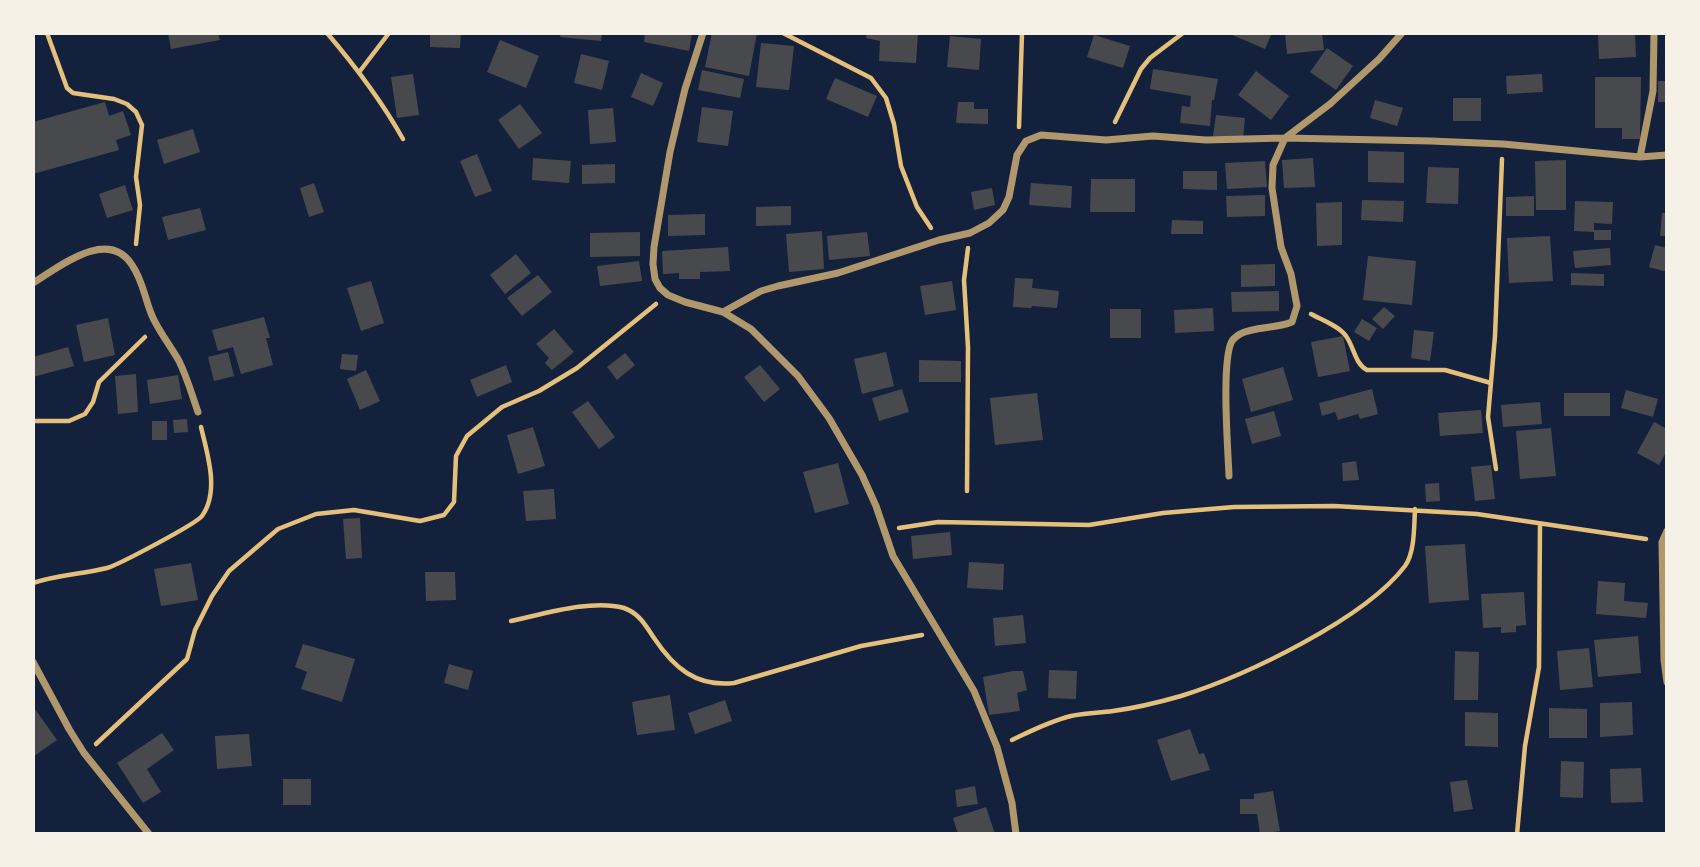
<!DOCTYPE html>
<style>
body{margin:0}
#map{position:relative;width:1700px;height:867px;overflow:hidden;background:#14213d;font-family:"Crimson Pro",serif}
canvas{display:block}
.frame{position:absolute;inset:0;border:35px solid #f6f1e7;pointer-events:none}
</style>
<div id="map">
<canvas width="1700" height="867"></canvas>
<div class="frame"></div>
</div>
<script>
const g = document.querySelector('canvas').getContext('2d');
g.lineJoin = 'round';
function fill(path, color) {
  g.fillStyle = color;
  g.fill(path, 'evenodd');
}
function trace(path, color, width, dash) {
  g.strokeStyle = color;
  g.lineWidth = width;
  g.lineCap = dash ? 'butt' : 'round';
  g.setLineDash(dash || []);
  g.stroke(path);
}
fill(new Path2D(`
 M168,33H218L220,40L171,49Z
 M430,33H461L460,48L430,47Z
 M561,33H602L601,41L560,37Z
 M645,33H692L689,51L644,42Z
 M712,33H757L749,76L705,67Z
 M867,33H918L916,63L879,61L880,41L866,38Z
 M1228,33H1272L1265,49Z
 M1285,33H1322L1324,50L1287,54Z
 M1598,33H1635L1636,57L1599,59Z
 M1094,35L1130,46L1123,68L1087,57Z
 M950,36L981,39L979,70L947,67Z
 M500,40L539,56L526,88L487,72Z
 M761,43L794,46L789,90L756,87Z
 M1327,48L1353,66L1336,90L1310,72Z
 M581,54L609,61L602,90L574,83Z
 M1153,69L1218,79L1214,100H1212L1210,126L1180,123L1182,106L1190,107L1191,96L1150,89Z
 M702,70L744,79L740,98L698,90Z
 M1256,71L1289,96L1271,120L1238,95Z
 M641,73L663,83L653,106L631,97Z
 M413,74L419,115L397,118L391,77Z
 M1542,74L1543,92L1507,94L1506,76Z
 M1595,77H1641L1640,139H1622V128H1595Z
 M835,78L877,96L868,117L826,99Z
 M1658,81H1667V102H1658Z
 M1453,98H1481V121H1453Z
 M1375,100L1403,108L1397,126L1370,118Z
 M105,102L109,116L123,111L131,135L116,140L119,150L33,174V122Z
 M958,102H974V109H988V124L956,123Z
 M520,104L542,133L519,149L498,120Z
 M702,107L733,111L728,146L697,142Z
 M613,108L616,142L590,144L588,110Z
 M1216,115L1245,118L1243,139L1213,136Z
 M193,129L200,152L164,164L157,140Z
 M1368,151L1404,152V183L1368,182Z
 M477,154L492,191L475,197L460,161Z
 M533,158L571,161L569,183L532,180Z
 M1313,158L1315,187L1284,188L1282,160Z
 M1566,160V210H1536L1535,161Z
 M1265,161L1267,187L1227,189L1225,163Z
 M615,164V183L582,184V165Z
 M1428,167L1459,168L1458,204L1426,203Z
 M1183,171H1217V190L1183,189Z
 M1091,179H1135V212H1090Z
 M314,183L324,212L309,217L300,188Z
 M1031,183L1072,186L1071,208L1029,205Z
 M125,185L133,210L107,218L99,194Z
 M992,188L995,205L974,210L971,192Z
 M1265,195V216L1227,217L1226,196Z
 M1534,196V216H1506V197Z
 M1362,200L1404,201L1403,222L1361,220Z
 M1575,201L1613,202L1612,224L1594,223V232L1574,231Z
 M1342,202V245L1317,246L1316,203Z
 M791,206V225L756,226V207Z
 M200,208L206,230L168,240L162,217Z
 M1662,213H1667V236H1660Z
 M705,214V235L668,236V215Z
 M1172,220L1203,221V234H1171Z
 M1594,230H1611V240H1594Z
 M822,231L824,269L789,272L786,234Z
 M640,232V256L590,257V233Z
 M867,232L870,256L829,260L827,236Z
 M1550,236L1553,281L1509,283L1507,238Z
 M1655,245L1667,248V272L1649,267Z
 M728,247L730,271L700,272V279H679V273L663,274L662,251Z
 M1610,248L1611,265L1575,268L1573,251Z
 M516,254L531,273L505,294L490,275Z
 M1368,256L1416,261L1412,305L1363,300Z
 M639,261L642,281L600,286L597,266Z
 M1275,264V286L1241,287V265Z
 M1571,273L1604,274V286L1571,285Z
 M538,275L552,292L522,316L507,298Z
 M1015,278L1033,279L1032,288L1059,291L1057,308L1032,306L1031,308L1013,307Z
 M371,281L384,323L361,331L347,288Z
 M952,281L956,310L925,315L920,286Z
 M1279,291V311L1232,312L1231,292Z
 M1384,307L1395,316L1383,329L1372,319Z
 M1213,308L1214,331L1175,333L1174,310Z
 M1110,309H1141V338H1110Z
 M264,317L270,338H266L273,365L241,374L233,347L218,351L212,330Z
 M108,318L115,355L84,362L76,325Z
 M1362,319L1377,328L1369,341L1354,332Z
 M554,329L574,352L552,370L545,363L549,358L536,344Z
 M1414,330L1434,332L1430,361L1411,358Z
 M1343,336L1350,371L1318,377L1311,342Z
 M68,347L74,366L33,377V357Z
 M228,352L234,376L214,381L208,357Z
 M886,352L894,386L862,394L854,359Z
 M625,353L635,365L617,380L607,367Z
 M342,354L358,355L356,371L340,369Z
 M919,360L961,361V382H919Z
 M506,365L512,382L477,397L470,380Z
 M760,365L780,389L764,402L744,377Z
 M1283,367L1293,400L1251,412L1242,379Z
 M366,370L380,401L360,410L347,379Z
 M136,374L138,412L118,414L115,376Z
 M178,375L182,399L150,404L147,380Z
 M902,389L909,412L879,421L872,398Z
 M1372,389L1378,414L1360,419L1358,414L1338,420L1335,412L1322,416L1319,403Z
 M1626,390L1658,399L1653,417L1621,408Z
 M1037,393L1043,440L995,445L990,398Z
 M1564,393H1610V416H1564Z
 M588,401L615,437L599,449L572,412Z
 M1540,402L1542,424L1503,427L1501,405Z
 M1481,410L1483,433L1440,436L1438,413Z
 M1274,411L1281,436L1252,444L1245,419Z
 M187,419L188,432L174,433L173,420Z
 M152,421H167V440H152Z
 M1654,422L1667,429V451L1659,465L1637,453Z
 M533,427L545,466L518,474L507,435Z
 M1551,428L1556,476L1520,479L1516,431Z
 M1356,461L1359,480L1343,481L1342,463Z
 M838,463L849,504L815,513L803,472Z
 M1491,465L1495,499L1475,501L1471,467Z
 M1439,483L1440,501L1426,502L1425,484Z
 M554,489L556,519L526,521L523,491Z
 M360,518L362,558L346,559L343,519Z
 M950,532L952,555L913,559L911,536Z
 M1465,544L1469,600L1429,603L1425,546Z
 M969,562L1004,564L1003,590L967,588Z
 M191,563L198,600L161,606L154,569Z
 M425,572H455L456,600L426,601Z
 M1598,581L1625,583L1624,601L1648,603L1646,618L1596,614Z
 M1524,592L1526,625L1516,626V632L1501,633V627L1483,628L1481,594Z
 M1023,615L1026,643L995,646L993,618Z
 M1638,636L1641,673L1598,677L1594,640Z
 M303,644L355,659L342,702L301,689L307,672L295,667Z
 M1589,648L1593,687L1560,690L1557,651Z
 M1455,651L1479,652L1478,700H1454Z
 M449,664L473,671L468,690L444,683Z
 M1049,670L1077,671L1076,699L1048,698Z
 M1013,671H1023L1027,690L1017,693L1020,711L989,715L983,677Z
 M670,695L675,730L637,735L632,702Z
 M725,700L732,721L695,734L688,713Z
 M1632,702L1633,735L1600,737V703Z
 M1549,708L1587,709V738H1549Z
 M35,709L57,740L34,756L33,711Z
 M1465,712L1498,713V747L1465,746Z
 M1190,729L1199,754L1204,753L1210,770L1171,781L1157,740Z
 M162,733L174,750L147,769L161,792L143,803L117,763Z
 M249,734L252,766L217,769L215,736Z
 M1561,761L1584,762L1583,798L1560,797Z
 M1641,768L1643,802L1611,803L1610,769Z
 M283,779H311V805H283Z
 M1467,780L1473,809L1454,812L1450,782Z
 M975,786L978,804L957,807L955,790Z
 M1273,791L1280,831L1260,834L1257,814H1240V799H1254V794Z
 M986,807L995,834H958L953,818Z`), '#48494c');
trace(new Path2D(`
 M47,33L67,88L73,93L114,99L127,104L136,112L142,125L136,177L140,205L136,244
 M327,33C356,67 381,100 403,139
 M783,33L871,78L886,98L894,124L901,166L917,207L931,228
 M360,71L389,33
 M1115,122L1141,69L1150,58L1183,33
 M1019,127L1022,33
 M1311,314C1322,320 1339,326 1346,336C1354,347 1355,364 1367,370H1445L1491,383
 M33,421H69L85,414L93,402L99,382L145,337
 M1496,469L1488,417L1495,336L1502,159
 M967,491L968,347L964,280L968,248
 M899,528L938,522L1089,525L1163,513L1234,507L1334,506L1477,514L1646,539
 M33,583C57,575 83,574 107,568C118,565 196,524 202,516C220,491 207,453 201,427
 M511,621C544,614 591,599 624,608C639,613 646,626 654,638C674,668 696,687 734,683L861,646L922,635
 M1012,740C1031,731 1050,721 1071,716C1085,713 1099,713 1113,711C1136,708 1160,702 1181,696C1245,676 1365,619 1405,566C1415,552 1414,526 1415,509
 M96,744L187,659L195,630L212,596L229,571L278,529L316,514L354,510L420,521L444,515L454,502L456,456L467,436L502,407L539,391L577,368L656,304
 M1517,834L1525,746L1539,667L1540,524`), '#e5c07b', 4.5);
trace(new Path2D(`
 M703,33L685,89L670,152L654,247L653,264L655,279L660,288L668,295L685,302L723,312L751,329L798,376L829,418L862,475L876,506L893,556L974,691L997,747L1012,803L1016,834
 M1640,157L1653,91L1654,33
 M33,283C59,267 108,227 132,265C144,282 145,302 154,320C161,334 171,347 179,361C187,377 192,395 198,412
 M723,312L761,291L778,286L838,273L939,240L970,233L989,223L1003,210L1009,197L1017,155L1026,141L1041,135L1106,140L1153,136L1206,140L1285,138L1431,141L1503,144L1640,157L1667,155
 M1229,476C1228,450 1221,360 1232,341C1233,339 1237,336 1240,334C1255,326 1275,329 1292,322L1297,306L1291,274L1281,247L1272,188L1273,165L1285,138L1330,104L1379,59L1402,33
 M1667,531L1662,542L1664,660L1667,682
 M33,662L69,729L84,753L149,834`), '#b1986c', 7);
</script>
